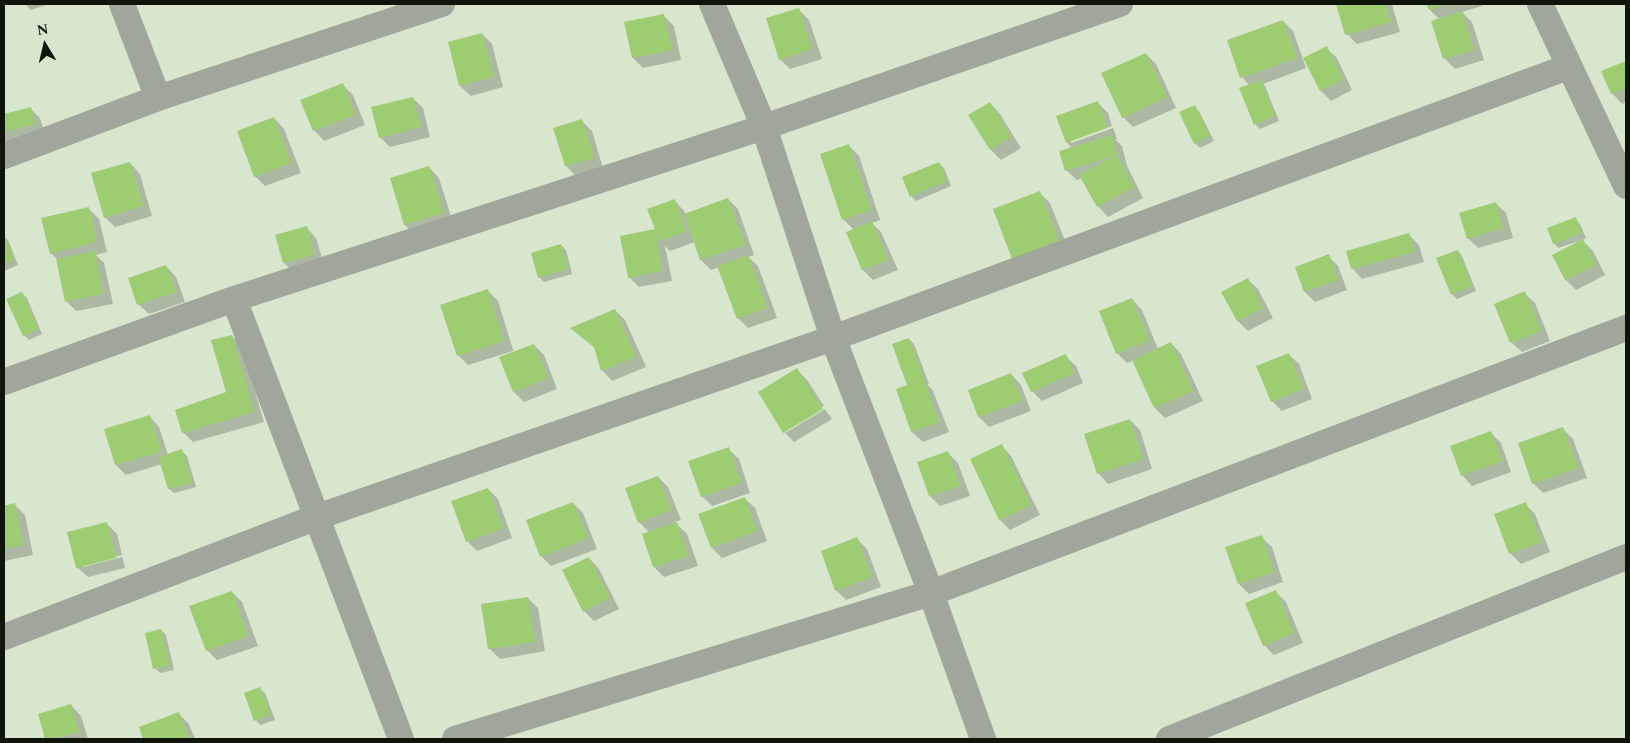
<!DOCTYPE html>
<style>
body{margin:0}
#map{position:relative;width:1630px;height:743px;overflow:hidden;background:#d8e6cd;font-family:Spectral,serif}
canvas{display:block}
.frame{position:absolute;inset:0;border:5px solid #10150c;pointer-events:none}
.north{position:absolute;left:20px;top:20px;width:50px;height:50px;-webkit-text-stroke:4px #d8e6cd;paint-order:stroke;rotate:351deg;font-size:14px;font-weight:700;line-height:20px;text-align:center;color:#10150c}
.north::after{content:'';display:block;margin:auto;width:18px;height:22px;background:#10150c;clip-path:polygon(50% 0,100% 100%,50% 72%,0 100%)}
</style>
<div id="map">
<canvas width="1630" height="743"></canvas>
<div class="frame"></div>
<div class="north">N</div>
</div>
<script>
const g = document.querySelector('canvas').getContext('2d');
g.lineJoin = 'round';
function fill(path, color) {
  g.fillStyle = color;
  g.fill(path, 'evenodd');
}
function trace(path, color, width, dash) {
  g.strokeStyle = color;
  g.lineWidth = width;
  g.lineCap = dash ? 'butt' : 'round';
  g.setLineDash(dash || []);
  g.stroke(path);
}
fill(new Path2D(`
 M25,4H49L31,10Z
 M1338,4H1392L1400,32L1357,44L1347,34Z
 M1428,4H1482V6L1462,12L1472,22L1484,60L1455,69L1445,59L1432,22L1439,19L1430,10Z
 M799,10L809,20L822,59L790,69L780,59Z
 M664,16L674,26L681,60L643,68L633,58Z
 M1283,21L1293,31L1306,68L1263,84L1265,86L1279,121L1260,129L1255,124L1249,85L1242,77Z
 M482,34L492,44L503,87L471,96L460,86Z
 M1326,48L1337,58L1352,90L1331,101L1321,91L1305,58Z
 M1146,54L1156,64L1176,108L1133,127L1123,117Z
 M1626,62V102L1622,104L1612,93L1602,72Z
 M343,85L353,95L365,125L324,141L314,130Z
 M413,98L423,108L430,137L390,147L380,137Z
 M990,103L1000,114L1021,148L1001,160L991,150L970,115Z
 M1098,103L1108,113L1112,126L1071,140V143L1113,128L1117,139H1115L1122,146L1127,166L1143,198L1108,217L1098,206L1083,178L1077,180L1066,170L1072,148L1067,143Z
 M1194,107L1199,111L1214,141L1200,148L1195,143Z
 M30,108L40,118L45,134L4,144V115Z
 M274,118L284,129L301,173L265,186L255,176Z
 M582,121L592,131L603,168L576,176L566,166Z
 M849,146L859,156L880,220L872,223L881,232L898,270L873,280L863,270L847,232L854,230L843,219Z
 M130,163L140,174L152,216L115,227L105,217Z
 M939,163L944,168L951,186L916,201L911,196Z
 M429,167L439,178L453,223L415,235L405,225L391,179Z
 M1040,193L1050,203L1069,251L994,210Z
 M728,199L738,209L754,255L748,257L758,266L777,318L748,328L738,318L719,267L711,270L701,260L695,242L670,251L665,246L672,281L639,287L629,277L621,237L656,230L674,200L684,211L686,214Z
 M1495,203L1506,213L1513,238L1478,248L1468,238Z
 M89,209L99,219L107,252L96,255L104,263L113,304L76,311L66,301L57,259L51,253Z
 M1575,219L1580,224L1586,238L1582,240L1593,251L1605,275L1576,290L1566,280L1554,255L1579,242V241L1558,248L1554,243Z
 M306,227L316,238L324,265L295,273L284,263L277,236Z
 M1409,235L1419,245L1424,262L1362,279L1352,268Z
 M4,236L8,240L18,265L4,271Z
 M561,245L566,250L572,274L544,282L539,277Z
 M1458,251L1462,256L1476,291L1457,299L1452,294Z
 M1328,256L1338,266L1347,290L1315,302L1305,292L1296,268Z
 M166,266L176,277L185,302L149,314L138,304Z
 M1247,279L1258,289L1273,318L1248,331L1238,321L1223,292Z
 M488,291L498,301L514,353L534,345L544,355L557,389L524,402L514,392L513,351L468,365L458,355Z
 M22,293L27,298L42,334L29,340L24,335Z
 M1524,293L1535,303L1550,341L1522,352L1511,342Z
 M1132,299L1142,310L1158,349L1171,343L1181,354L1203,401L1165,418L1155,408L1133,361L1127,363L1117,353Z
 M615,310L625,320L646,367L612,381L602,370L596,349L572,329Z
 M232,336L242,346L264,422L193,442L183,432L228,393Z
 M909,339L914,344L929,384H927L933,391L949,432L923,442L912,432L898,390L909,386Z
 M1288,354L1299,364L1312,399L1282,411L1272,401Z
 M1065,356L1076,366L1083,383L1042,401L1032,391Z
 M797,370L807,380L824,406L785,430V433L760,393Z
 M1011,374L1021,385L1031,411L989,427L979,417L969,390Z
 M825,409L832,419L794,442L785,433Z
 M149,416L159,427L168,455L182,451L187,456L196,487L174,493L169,489L162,464L126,475L116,465Z
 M1130,420L1140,430L1152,469L1108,484L1098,473Z
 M1563,429L1573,439L1587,478L1543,493L1533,483Z
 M1491,433L1501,443L1511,472L1472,486L1462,475Z
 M1001,445L1011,456L1040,515L1010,530L1000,520L971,460Z
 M728,449L739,459L750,493L712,506L702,496Z
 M948,453L958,463L970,496L940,506L930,496Z
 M658,477L668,487L681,520L675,522L687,534L698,566L664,577L654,567L644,534L650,533L639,522Z
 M488,489L498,499L512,538L477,551L467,541Z
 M744,498L755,508L767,541L722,558L712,548Z
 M573,503L583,513L597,549L551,566L541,556Z
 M1525,504L1535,514L1550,552L1521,564L1511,554L1496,515Z
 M15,505L25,515L33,555L4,561V507Z
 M106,523L117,534L125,568L88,577L77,567ZM122,555V557L83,567V565Z
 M1261,537L1272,547L1283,582L1249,594L1239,584Z
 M857,539L867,549L881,587L846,600L836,590Z
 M589,558L599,569L619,609L594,621L584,611Z
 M232,592L242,602L258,646L217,660L207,650Z
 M1276,592L1286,602L1303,643L1274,655L1264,645Z
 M528,598L538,608L545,651L500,659L489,648Z
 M161,630L166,635L174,670L160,673L155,668Z
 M260,689L265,693L275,720L260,725L256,720L245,694Z
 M71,705L81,716L88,739H46L39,714Z
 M179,714L189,724L195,739H145L140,727Z`), '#0003');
fill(new Path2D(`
 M1336,4H1385L1391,22L1345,35Z
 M1426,4H1447L1429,10Z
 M799,8L812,49L779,60L766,18Z
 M1462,11L1474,50L1443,59L1431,21Z
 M664,14L672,50L632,58L624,22Z
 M1283,20L1297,58L1240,78L1227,40Z
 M482,33L494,77L459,86L448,42Z
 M1327,46L1343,80L1320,91L1303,58Z
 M1146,53L1167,97L1122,118L1101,73Z
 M1626,61V88L1611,94L1601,71Z
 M1261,80L1275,116L1254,125L1239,88Z
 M343,83L355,115L313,131L300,100Z
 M413,97L421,127L379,138L371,107Z
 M1098,101L1107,128L1066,143L1056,116Z
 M990,102L1011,137L990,150L968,115Z
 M1195,105L1210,136L1194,144L1179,112Z
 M31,107L35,124L4,132V114Z
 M274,117L291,163L254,177L237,131Z
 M582,119L594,158L565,166L553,128Z
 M1112,135L1117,155L1134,187L1097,207L1079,175L1116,155L1065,171L1059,151Z
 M849,144L871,210L842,220L820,154Z
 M130,162L143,206L104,218L91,173Z
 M939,162L947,181L910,197L902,177Z
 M429,166L444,213L404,225L390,178Z
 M1040,191L1059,241L1012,259L993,209Z
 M728,198L745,245L700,260L684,214Z
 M675,199L686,232L658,241L655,229L662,271L628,278L620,236L655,229L647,209Z
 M1496,202L1503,228L1467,239L1459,213Z
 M89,207L97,242L50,254L41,218Z
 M1576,217L1582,233L1553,244L1547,228Z
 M872,221L888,260L862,270L846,232Z
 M307,226L314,255L283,263L275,235Z
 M1409,233L1414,252L1351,269L1346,251Z
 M4,234L14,260L4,264Z
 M1583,239L1596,265L1565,280L1552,255Z
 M561,244L568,269L538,278L531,253Z
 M1458,250L1472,286L1451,295L1436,258Z
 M95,251L103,294L65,302L56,259Z
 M1329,254L1338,280L1304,292L1295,267Z
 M748,255L767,308L737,319L717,266Z
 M166,265L176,292L137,305L128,278Z
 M1248,278L1263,308L1237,321L1221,292Z
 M488,289L504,341L457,356L440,305Z
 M1525,291L1541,331L1510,343L1494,304Z
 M22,292L38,329L23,336L6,299Z
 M1132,298L1149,341L1116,354L1099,311Z
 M615,309L636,357L601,371L594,347L570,328Z
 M232,335L254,412L182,433L175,410L226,392L211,340Z
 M909,338L939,422L911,432L896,389L907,385L892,344Z
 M1171,342L1193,391L1154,408L1132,360Z
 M534,344L548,378L513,392L499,357Z
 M1289,353L1303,389L1271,402L1256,366Z
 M1066,354L1074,373L1031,392L1022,373Z
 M797,368L823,409L783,433L758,392Z
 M1011,373L1022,401L978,417L968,390Z
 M150,415L161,452L115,465L104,429Z
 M1130,419L1143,459L1097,474L1084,434Z
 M1563,427L1578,468L1532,484L1518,443Z
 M1491,431L1502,461L1461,476L1450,446Z
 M1002,444L1031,505L999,520L970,459Z
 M729,447L741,483L701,497L688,461Z
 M182,449L192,483L168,489L158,457Z
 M948,451L960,486L929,496L917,462Z
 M658,476L671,510L638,523L625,488Z
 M488,488L503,528L466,542L451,501Z
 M745,497L757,531L711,548L698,514Z
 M573,502L588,538L540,557L526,520Z
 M1526,502L1541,542L1509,554L1494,514Z
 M15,503L23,545L4,549V506Z
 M107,522L116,558L76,568L67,532Z
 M677,522L688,556L653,567L642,534Z
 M1262,535L1274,572L1238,584L1225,547Z
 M857,537L872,577L835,591L821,551Z
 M589,557L610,598L583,612L562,570Z
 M1276,590L1294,633L1263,646L1245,603Z
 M232,591L248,636L206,651L189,606Z
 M528,597L535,642L488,649L481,604Z
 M161,629L170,665L153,669L145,633Z
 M260,687L271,715L254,721L244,693Z
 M71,704L79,732L53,739H45L38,714Z
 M179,712L189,739H143L139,727Z`), '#9dcc71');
trace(new Path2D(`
 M122,4L158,98
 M712,4L764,127L833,338L931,593L983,739
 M1540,4L1626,186
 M4,156L158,98L442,4
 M234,299L401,739
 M4,382L234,299L764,127L1120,4
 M4,637L317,517L833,338L1568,67
 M455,739L931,593L1626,328
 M1169,739L1626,557`), '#a0a69b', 26);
</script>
